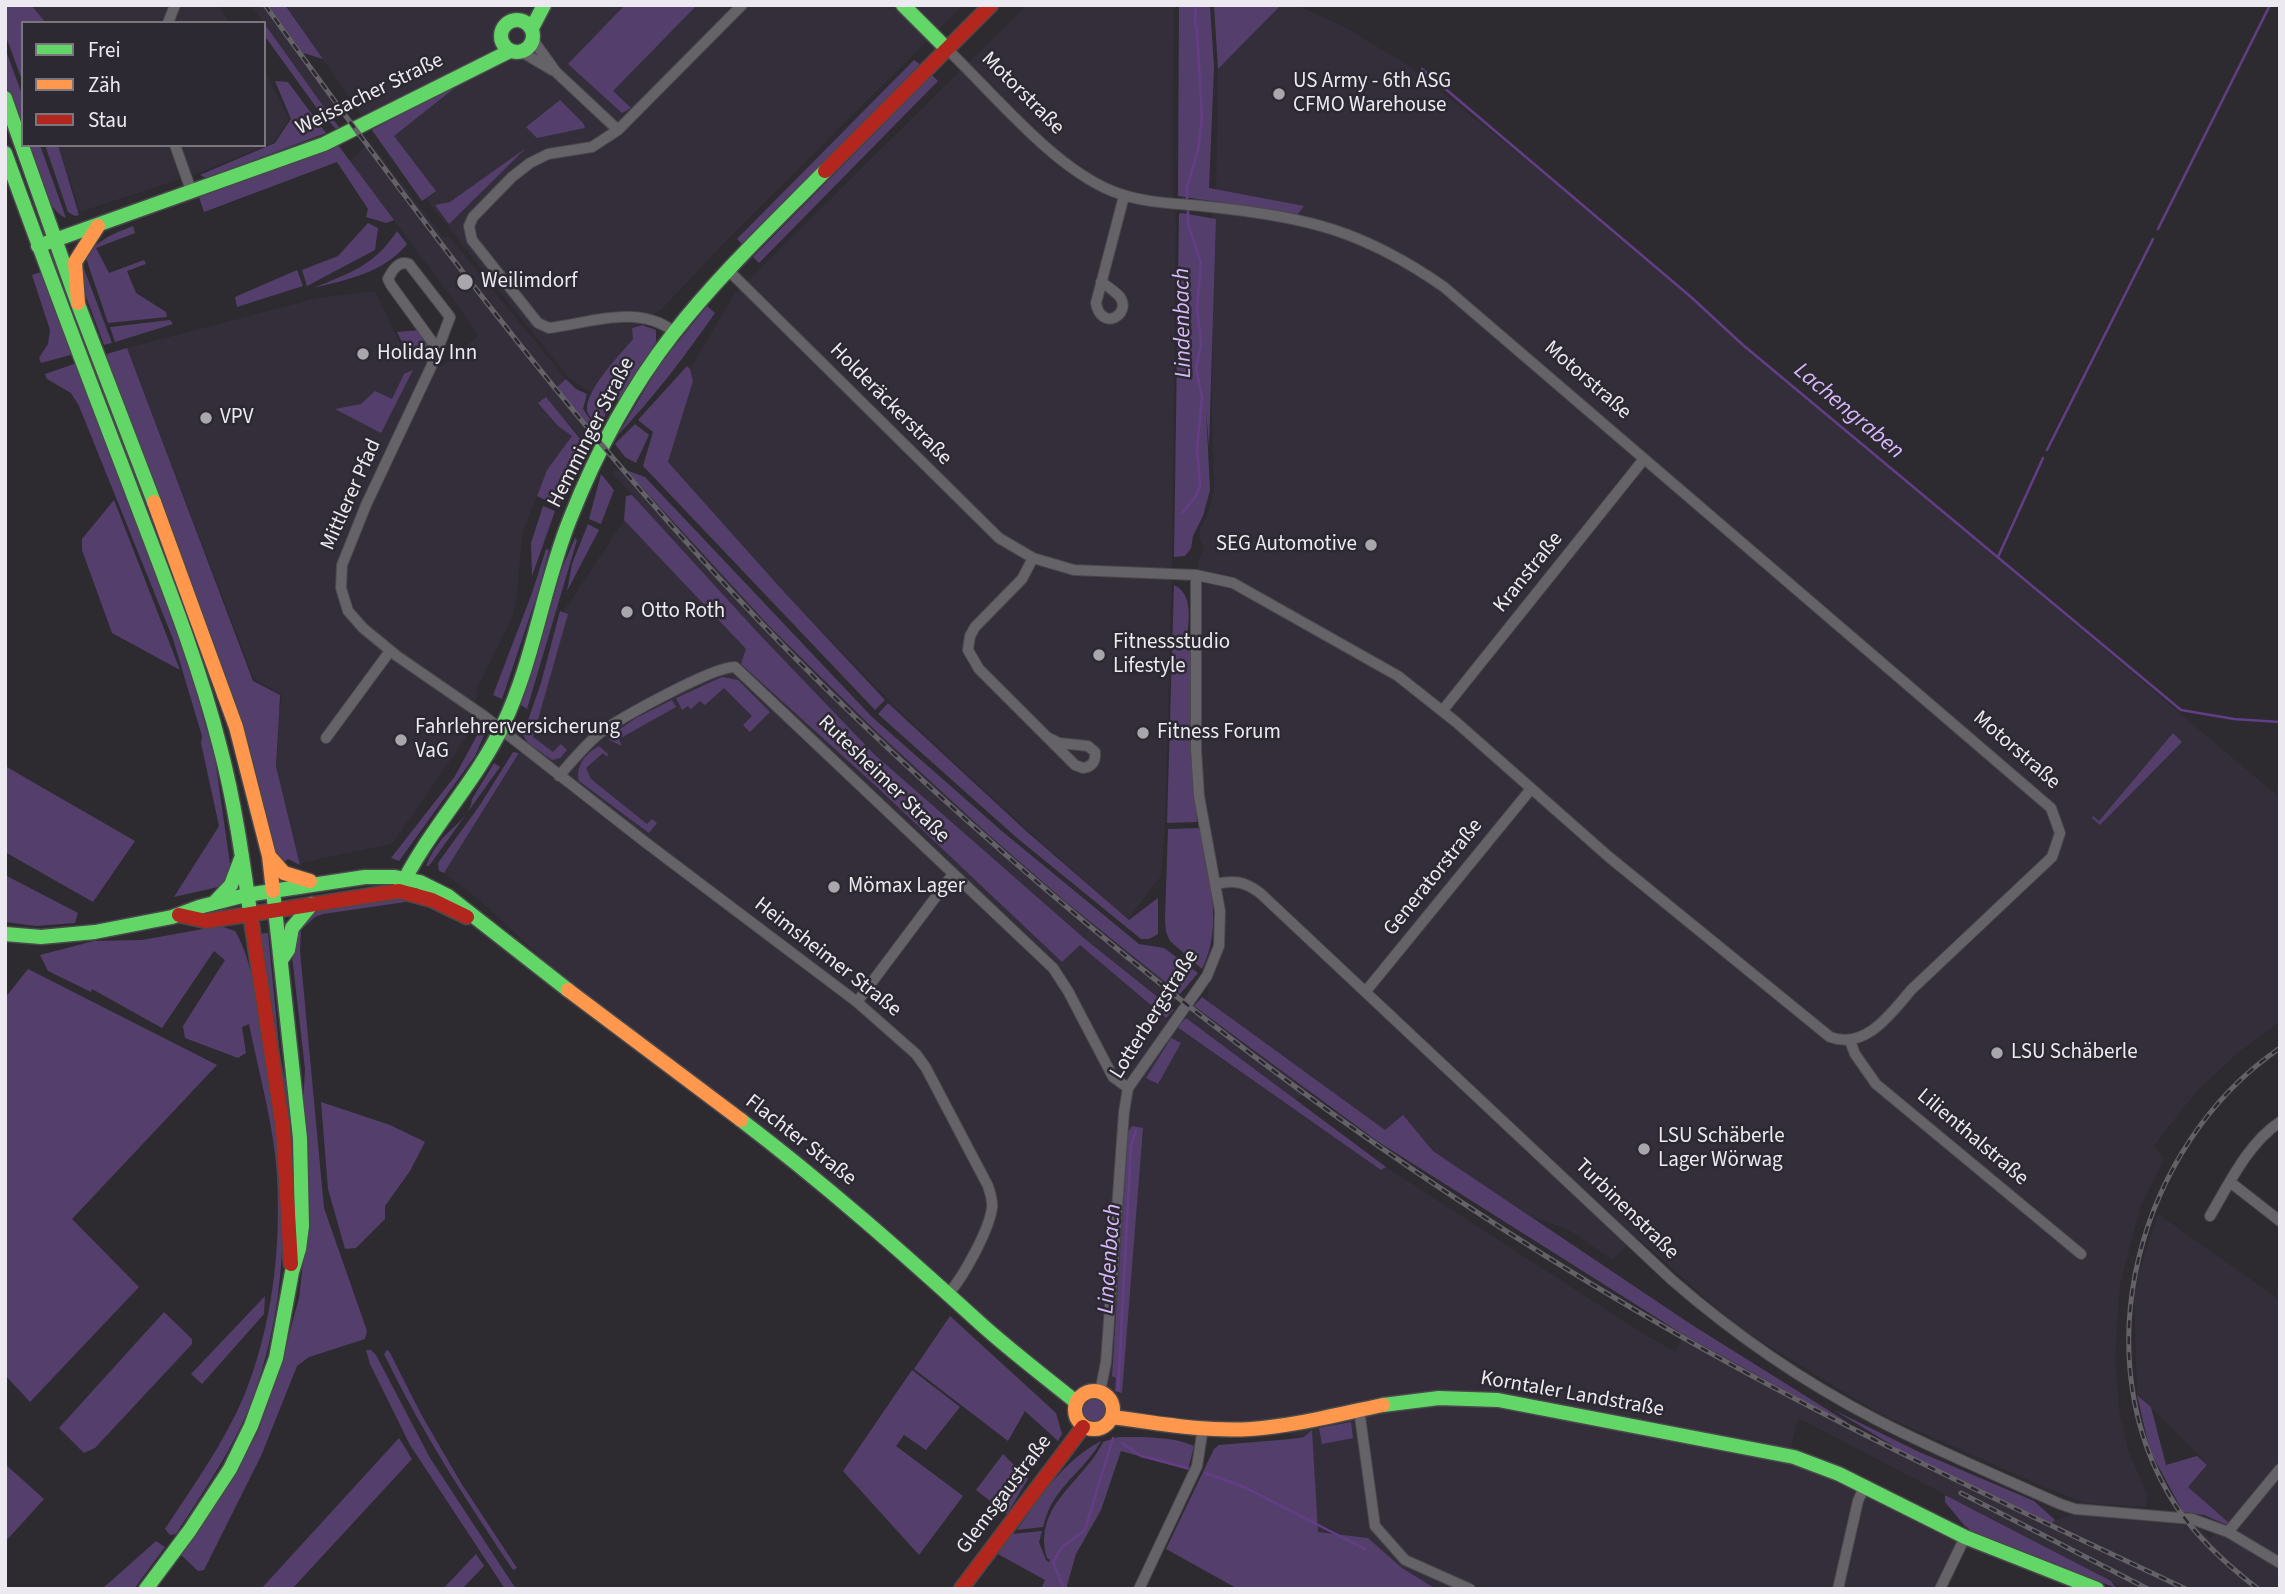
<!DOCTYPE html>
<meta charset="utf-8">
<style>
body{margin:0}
#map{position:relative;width:2285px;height:1594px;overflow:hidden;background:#2d2b30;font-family:"Source Sans 3",sans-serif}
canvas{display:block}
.frame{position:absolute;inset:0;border:7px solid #eceaf0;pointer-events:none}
.legend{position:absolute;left:21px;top:21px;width:245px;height:126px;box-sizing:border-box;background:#2d2932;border:2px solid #79767e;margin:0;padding:9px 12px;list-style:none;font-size:21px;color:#eceaf0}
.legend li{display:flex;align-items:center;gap:14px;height:35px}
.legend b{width:35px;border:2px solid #79767e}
</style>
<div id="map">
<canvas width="2285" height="1594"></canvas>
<div class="frame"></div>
<ul class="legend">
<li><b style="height:9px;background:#63d668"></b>Frei</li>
<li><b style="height:9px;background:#ff974d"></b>Zäh</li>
<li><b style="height:9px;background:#b3261e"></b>Stau</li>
</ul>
</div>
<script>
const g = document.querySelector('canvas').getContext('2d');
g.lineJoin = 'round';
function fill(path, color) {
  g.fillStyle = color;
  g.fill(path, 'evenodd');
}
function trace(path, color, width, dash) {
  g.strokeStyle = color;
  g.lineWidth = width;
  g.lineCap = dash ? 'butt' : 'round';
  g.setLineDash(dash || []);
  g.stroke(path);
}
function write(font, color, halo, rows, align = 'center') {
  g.font = font + ' "Source Sans 3",sans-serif';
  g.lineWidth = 5;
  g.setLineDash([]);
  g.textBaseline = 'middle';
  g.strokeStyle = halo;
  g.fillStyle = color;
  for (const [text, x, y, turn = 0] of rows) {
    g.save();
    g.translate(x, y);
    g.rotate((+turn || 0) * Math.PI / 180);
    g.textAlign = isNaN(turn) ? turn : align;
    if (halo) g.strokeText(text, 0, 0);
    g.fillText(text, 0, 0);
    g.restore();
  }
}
fill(new Path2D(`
 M31,5H218L230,23H46Z
 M251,5H268L343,109L331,117Z
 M286,5H963L725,242L662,309L632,328L633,339L591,392L569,378L376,137Z
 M1027,5H1174L1173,204L1176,221L1172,562L1165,826L1161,876L1128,919L1024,827L896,708L785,593L668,462L693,381L690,369L735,293Z
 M1281,5H1296L1347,28L1406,64L1527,160L2280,798V1022L2240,1051L2197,1091L2154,1145L2164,1160L2140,1207L2120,1285L2115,1358L2120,1416L2129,1453L2147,1493L2146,1507L2085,1503L2042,1486L1880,1414L1739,1328L1635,1236L1613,1260L1569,1230L1532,1217L1433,1151L1403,1116L1385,1131L1208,1001L1207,976L1213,963L1220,911L1221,874L1204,824L1199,796L1196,575L1199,560L1204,547L1200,540V528L1207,516L1214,491L1212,412L1213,309L1212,207L1216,191L1218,69Z
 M264,70L289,119L274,142L204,171L80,212L58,145H264Z
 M370,142L443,237L448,235L455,244L566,379L557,388L596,433L586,443L546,398L539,403L573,436L547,470L522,534L517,596L512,618L478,686L472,729L392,844L300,863L277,767L278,717L282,695L254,679L127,348L317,298L375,291L403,349L440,367L478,336L460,309L350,161Z
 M623,465L772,629L876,731L990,836L1180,994L1171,1007L1085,939L874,754L760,635L612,473Z
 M624,520L747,650L741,664L878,788L1062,961L1079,944L1172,1024L1381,1170L1386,1167L1636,1329L1675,1352L1684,1335L1846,1424L2052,1523L2055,1520L2076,1514L2195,1524L2210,1538L2229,1524L2188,1487L2208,1465L2137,1393L2134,1288L2158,1214L2280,1300V1589H2126L1798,1418L1791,1448L1781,1452L1839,1474L1852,1491L1933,1522L1965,1537L1940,1589H1436L1402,1569L1368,1538L1318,1532L1304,1437L1257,1425L1196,1419L1118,1409L1111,1396L1101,1388H1085L1071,1395L806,1169L610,1022L478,899L444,873L520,753L550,666L565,609Z
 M1194,1006L1309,1091L1296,1100L1186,1018Z`), '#332e3a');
fill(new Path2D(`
 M5,5H31L46,23H23V83L5,34Z
 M268,5H285L323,59L303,53Z
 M625,5H697L613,91L631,108L622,113L568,64Z
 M1179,5L1210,6L1214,67L1209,188L1304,206L1298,214L1178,196Z
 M1214,5H1281L1218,69Z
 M264,23L331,117L339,127L336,129L316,107L264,35Z
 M5,48L23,97V130L5,83Z
 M914,60L920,64L742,244L737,239Z
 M932,75L938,81L759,263L753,257Z
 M467,78L394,136L436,191L422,201L372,130Z
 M275,81L288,82L326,133L206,178L200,175L275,143L291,119Z
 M560,100L583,123L585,128L537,138L526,127Z
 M28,145H40L66,218C46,211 36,165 28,145Z
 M45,145H58L79,215L75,216L68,212Z
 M338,145L394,220L386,223L366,217L368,209L337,162L204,212L199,197Z
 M526,148L449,224L435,205L450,202Z
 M1182,213L1216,219L1209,446L1206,410L1210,490L1203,516L1193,536L1191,548L1185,556L1174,557L1179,214Z
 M368,223L378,228L375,250L307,286L302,270L338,256Z
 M133,226L135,233L96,248L109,273L144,260L146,264L127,271L136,293L166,312L167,317L108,323L86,258C97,239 113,234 133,226Z
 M397,231L407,244C384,273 348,279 314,288C351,272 374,266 397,231Z
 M81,261L112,343L104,345L80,280Z
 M297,270L303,286L237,307L235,297Z
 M41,272L74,354L41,363L39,358L48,344L50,330L32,275Z
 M707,306L715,313C685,356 654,397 618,435L660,364Z
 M170,320L173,324L115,342L110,327Z
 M642,325L656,330V342L620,400L612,398L600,428C596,423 588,417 587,410C585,390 620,355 633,339L632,328Z
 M420,330L431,343L423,358L405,348L397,332Z
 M127,348L253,681L280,695L276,766L300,865L288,859L282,864L276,857L110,377L107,354Z
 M77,363L184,650L215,759L230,864L228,878L222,890L218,887L174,897L219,826L201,743L202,736L173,639L79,406L71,393L47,379L45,374Z
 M687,366L690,369L693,381L668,462L785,593L885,700L875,710L643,466L653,432L638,420Z
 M413,370L381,433L335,409L361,404L375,391L392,399L404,374Z
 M566,379L576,389L587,394L583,409L598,431L596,433L556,388Z
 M546,397L581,440L580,441L585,455L558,506L537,496L547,470L572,436L558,426L538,403Z
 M635,424L649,435L636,463L625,457L615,444Z
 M626,470L645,477L872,717L1003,832L1139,944L1164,948L1198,973L1180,994L1066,902L990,836L876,731L772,629Z
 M601,474L614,490L601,524L589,519Z
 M632,495L760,635L874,754L1085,939L1174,1010L1166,1018L1080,945L1062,962L878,788L741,664L746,649L624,520L626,496Z
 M114,500L180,670L112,633L82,550V539Z
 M543,506L555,511L532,576L531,543Z
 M588,524L599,530L567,591L572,564Z
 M575,538L577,540L527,709L521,705L563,566Z
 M546,549L549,550L537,595L502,699L493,695L532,593Z
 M1174,585C1197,596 1186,629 1187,646L1190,647L1197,822L1167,823Z
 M560,611L568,614L533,737L553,752L561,744L567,750L560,758L552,760L528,743L523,735L541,683Z
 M722,677L738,680L770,712L750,732L743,725L752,716L724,688L705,705L700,701L691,709L688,706L682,710L676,698Z
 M672,700L676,707L619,739L622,746L609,740L610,736L636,718Z
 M888,703L1025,830L1129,920L1158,898V934L1149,939H1141L1017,838L878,714Z
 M481,728L484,735L475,756L399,861L391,858L455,776Z
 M2173,733L2182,742L2100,825L2092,818L2093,816L2099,821Z
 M599,746L608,754L607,757L603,753L586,768L591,779L647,824L652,819L657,823L649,833L579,781C575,766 586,753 599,746Z
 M513,752L519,753L444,873L439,871L438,863L480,805Z
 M494,763L500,767L429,866H426C430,856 434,849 441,840C451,828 471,816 472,799Z
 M5,766L135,841L93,902L5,852Z
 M1201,828C1208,874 1224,926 1202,969L1170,941L1166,932L1165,920L1168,829Z
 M5,875L78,913L75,923L36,926L5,922Z
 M393,898L419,900L323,914L315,917L305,926L302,923L314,910Z
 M220,926L235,931C254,963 256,1006 263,1043C288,1162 295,1285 252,1400C234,1448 203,1492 176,1534L170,1535L165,1529C193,1486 224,1443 244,1396C272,1327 281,1251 277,1176C274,1125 259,1074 249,1024L242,1027L246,1053L238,1058L185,1038L183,1026L225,960L214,951L162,1028L92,989L91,992L48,971L40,955L94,941L142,940Z
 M297,929L301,931L300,951L324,1208L367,1331L365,1339L309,1357L297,1366L261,1456L204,1570L198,1571L181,1555L194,1538L239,1466L258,1432L280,1368L299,1298L308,1219L303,1107L305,1069L291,947Z
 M268,933L280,1056L290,1103L294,1160L259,934Z
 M28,969L217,1065L72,1219L139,1287L30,1402L5,1375V998Z
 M1202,997L1385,1130L1403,1115L1433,1151L1689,1323L1847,1422L1846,1424L1684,1335L1377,1141L1194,1006Z
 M1186,1018L1386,1167L1381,1170L1177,1027Z
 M1171,1038L1181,1043L1158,1084L1146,1078Z
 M321,1102L390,1125L425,1142L410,1171L385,1206V1219L356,1248L345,1249L328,1189Z
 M1132,1126L1143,1128L1122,1393L1115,1391L1116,1378L1112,1376L1128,1132Z
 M265,1296L264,1314L202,1384L191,1374Z
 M164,1312L192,1339V1344L95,1448L84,1453L59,1428Z
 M950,1316L1056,1413L1062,1434L1058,1441L1025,1411L1008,1441L914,1369Z
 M366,1350H371L376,1355L430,1458L516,1589H505L410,1445L370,1364Z
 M387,1350L389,1351L421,1414L461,1483L517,1568L513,1570C466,1500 421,1431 384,1354Z
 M912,1370L960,1407L926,1450L904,1435L896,1446L963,1496L919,1555L843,1471Z
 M2137,1395L2151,1407L2166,1465L2197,1456L2207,1465L2188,1487L2228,1522L2227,1525L2204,1515L2183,1512L2150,1451Z
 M1080 1412a13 13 0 1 1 26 0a13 13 0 1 1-26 0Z
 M1834,1410L1917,1451L2034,1501L2055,1520L2052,1523L1915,1459Z
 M1351,1422L1353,1438L1322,1444L1319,1428Z
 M1312,1430L1318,1532L1368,1538L1402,1568L1436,1589H1238L1166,1549L1214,1449L1219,1445L1291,1439L1304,1437Z
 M1118,1437C1141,1437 1173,1436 1194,1446L1188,1470L1121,1451L1101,1510L1076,1554L1066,1589H1041L1045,1580L998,1554L1012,1534L1042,1531L1039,1542L1046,1560L1049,1562L1050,1560L1047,1558C1032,1505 1084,1482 1103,1442Z
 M399,1438L412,1459L292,1589H261Z
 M1101,1441C1088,1465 1064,1481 1051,1505C1047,1512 1045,1520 1043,1527L1017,1530C1040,1497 1064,1460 1101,1441Z
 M1003,1454L1028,1479L1007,1514L976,1490Z
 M5,1464L44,1499L5,1542Z
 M1945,1495L2111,1581L2116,1588L2055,1564L1982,1539L1964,1525L1945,1502Z
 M156,1541L165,1547L134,1589H102Z
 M476,1554L484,1566L462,1589H443Z`), '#543f6c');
trace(new Path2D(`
 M1422,69L1691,297L1743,345L2181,710L2234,719L2280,722
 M1187,202V187L1198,150L1202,118L1197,30L1195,21L1196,5
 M2158,229L2270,5
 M2047,450L2153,239
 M1182,513L1196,496L1200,485L1197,449L1202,397L1196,369L1201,344L1197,307L1201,263L1188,224V208
 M1998,557L2043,458
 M1118,1390L1131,1146L1136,1130
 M1122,1443L1141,1456L1188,1468
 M1205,1473L1244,1487L1365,1549
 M1064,1589L1053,1562L1062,1547L1085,1530L1113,1438`), '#633e86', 2.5);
const street = new Path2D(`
 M168,23L175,5
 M533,40L556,72L618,130
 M522,52L552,70
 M175,145L192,193
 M728,270L999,538L1033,558L1074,570L1196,575L1233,583L1398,676L1456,722L1609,857L1830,1037C1865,1050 1891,1014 1911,990L2052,857L2060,833L2051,808L1444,287C1364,231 1307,217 1211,207C1177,203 1144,204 1112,191C1053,167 994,94 947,49
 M1101,282C1107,286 1115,291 1120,297C1132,315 1101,332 1096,303L1124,196
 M673,331C637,304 590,323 549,328L538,323L472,240L469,226L473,217L512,177L530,163L548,154L592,147L618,130L742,5
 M439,345L433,343L391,285L388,279C392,271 398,260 409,264L450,317L431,367L366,505L342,565L341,588L348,611L363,628L397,656L484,716L645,842L857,1002L916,1054L926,1068L988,1186C990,1193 993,1200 992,1208C989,1230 964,1276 949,1293
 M1033,558L1022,579L975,627L970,636L968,650L979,669L1075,765L1083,768C1092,767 1096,761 1095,752L1088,746L1059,743L1047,737
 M1443,710L1644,459
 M326,738L390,651
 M559,776C572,761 585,745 600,733C620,718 714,666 735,667L1053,968L1068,991L1113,1077L1128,1088
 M1215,884C1234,880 1244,881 1260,893L1672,1280C1734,1334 1802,1381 1875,1419C1935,1450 1998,1476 2060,1504L2075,1509L2192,1519L2228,1532L2280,1563
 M1366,991L1531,789
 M857,1002L953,874
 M1850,1041L1855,1054L1876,1084L2081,1254
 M2230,1182L2280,1221
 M2210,1216C2229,1184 2248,1143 2280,1122
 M1100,1392L1106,1362L1124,1112L1128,1088L1207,976L1219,946L1220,911L1199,796L1196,749V575
 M1359,1409L1375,1526L1405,1560L1470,1589
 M2228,1532L2280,1469
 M1139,1589L1197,1466L1203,1428
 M1838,1589L1858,1501L1864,1487
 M1940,1589L1965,1537`);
const fast = new Path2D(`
 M903,5L947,49
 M501 36a16 16 0 1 1 32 0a16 16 0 1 1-32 0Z
 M532,28L544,5
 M5,98L78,304L154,502
 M5,153C45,263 86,372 128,481C161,569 197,656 220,747C235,803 243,862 251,919
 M38,246L324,144L510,51
 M399,891C427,831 475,784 503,725C534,660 543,586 570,519C596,453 630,389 673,334C719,275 773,224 825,171
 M214,903L231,885L242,856
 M5,934L41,937L95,932L172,917L199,907L246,895L365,877H395L420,882L448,896L568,990
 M281,960L288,950L292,928L312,904
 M741,1120C825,1184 903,1253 981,1324C1011,1351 1044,1376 1076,1402
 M1383,1405L1439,1398L1498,1400L1794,1457L1839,1474L1965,1537L2097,1589
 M146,1589L190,1530L230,1469L251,1426L276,1358L292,1272L299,1249L302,1226L300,1138L273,891`);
const slow = new Path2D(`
 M78,303L75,262L98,226
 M154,502L236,727L269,856L273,891
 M269,856L284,873L310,881
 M568,990L741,1120
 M1075 1410a19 19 0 1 1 38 0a19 19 0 1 1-38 0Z
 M1112,1417C1158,1423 1204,1432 1251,1429C1295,1426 1339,1414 1383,1405`);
const jam = new Path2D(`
 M825,171L991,5
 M179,915L206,921L399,891L432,900L467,917
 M251,919L283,1129L291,1264
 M961,1589L1083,1427`);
trace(street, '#49484b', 12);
trace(fast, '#49484b', 17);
trace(slow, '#49484b', 17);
trace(jam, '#49484b', 17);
trace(street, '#656367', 10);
trace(fast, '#63d668', 14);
trace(slow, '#ff974d', 14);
trace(jam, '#b3261e', 14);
const rail = new Path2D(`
 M265,5C412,209 559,406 731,591C817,684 910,771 1005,854C1212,1035 1436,1197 1675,1333C1841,1428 2013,1508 2186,1589
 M1961,1493L2148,1589
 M2258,1589C2227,1565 2198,1539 2176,1506C2080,1358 2138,1145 2280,1048`);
trace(rail, '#646266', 5);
trace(rail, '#2d2932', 2.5, [8]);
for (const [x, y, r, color] of [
 [1279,94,7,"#a9a7ad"],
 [465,282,9,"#a9a7ad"],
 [363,354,7,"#a9a7ad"],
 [206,418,7,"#a9a7ad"],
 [1371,545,7,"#a9a7ad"],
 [627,612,7,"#a9a7ad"],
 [1099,655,7,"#a9a7ad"],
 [1143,733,7,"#a9a7ad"],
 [401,740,7,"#a9a7ad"],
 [834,887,7,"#a9a7ad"],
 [1997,1053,7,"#a9a7ad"],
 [1644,1149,7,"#a9a7ad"]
]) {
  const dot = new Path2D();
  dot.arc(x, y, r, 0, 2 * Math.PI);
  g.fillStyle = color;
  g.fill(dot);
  trace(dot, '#2d2932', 2.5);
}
write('21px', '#eceaf0', '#2d2932', [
 ["US Army - 6th ASG",1293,82],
 ["CFMO Warehouse",1293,106],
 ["Weilimdorf",481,282],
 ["Holiday Inn",377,354],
 ["VPV",220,418],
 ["SEG Automotive",1357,545,"right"],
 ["Otto Roth",641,612],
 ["Fitnessstudio",1113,643],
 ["Lifestyle",1113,667],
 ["Fahrlehrerversicherung",415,728],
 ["VaG",415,752],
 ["Fitness Forum",1157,733],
 ["Mömax Lager",848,887],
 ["LSU Schäberle",2011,1053],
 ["LSU Schäberle",1658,1137],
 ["Lager Wörwag",1658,1161]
], 'left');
write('21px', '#eceaf0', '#2d2932', [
 ["Motorstraße",1022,94,45],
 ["Weissacher Straße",370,95,-26],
 ["Motorstraße",1587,381,41],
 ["Holderäckerstraße",890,405,45],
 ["Hemminger Straße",592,433,-63],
 ["Mittlerer Pfad",352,495,-66],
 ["Kranstraße",1529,573,-51],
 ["Motorstraße",2016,751,41],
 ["Rutesheimer Straße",883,780,44],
 ["Generatorstraße",1434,878,-51],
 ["Heimsheimer Straße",827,958,38],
 ["Lotterbergstraße",1155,1015,-58],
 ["Lilienthalstraße",1972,1138,40],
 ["Flachter Straße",800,1141,38],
 ["Turbinenstraße",1626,1210,44],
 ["Korntaler Landstraße",1572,1395,10],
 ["Glemsgaustraße",1005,1495,-53]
]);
write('italic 23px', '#d7b9fb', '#2d2932', [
 ["Lindenbach",1184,323,-91],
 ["Lachengraben",1848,412,40],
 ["Lindenbach",1111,1259,-86]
]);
</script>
